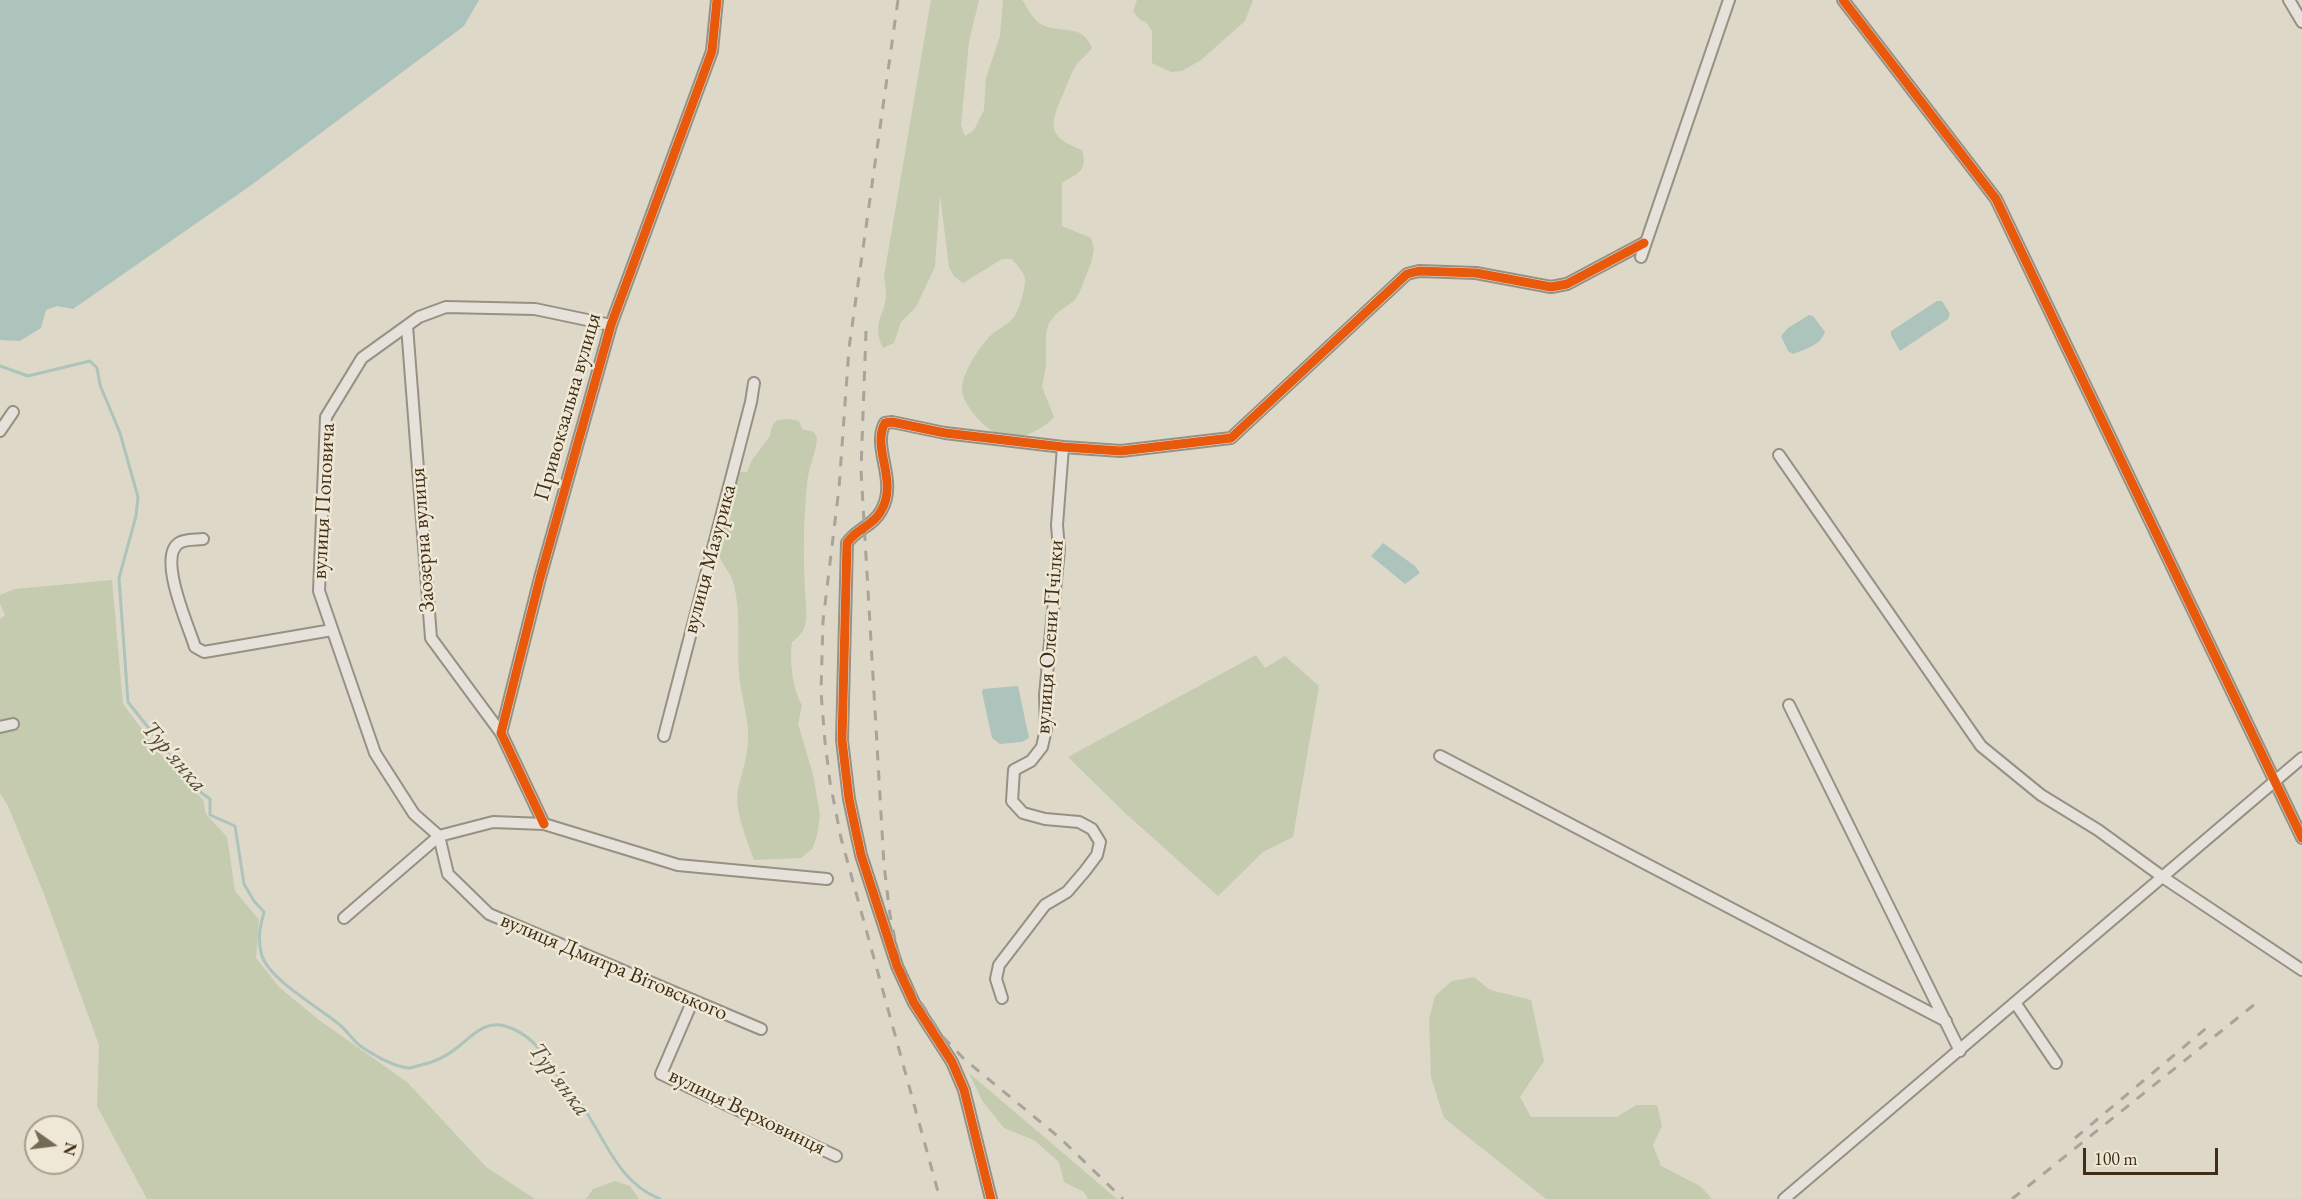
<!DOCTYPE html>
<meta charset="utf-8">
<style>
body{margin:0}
#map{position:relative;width:2302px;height:1199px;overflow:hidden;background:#ded8c9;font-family:"EB Garamond",serif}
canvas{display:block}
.north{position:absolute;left:24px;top:1115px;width:60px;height:60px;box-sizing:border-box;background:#efe8d6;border:2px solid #a99e89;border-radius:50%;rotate:104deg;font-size:16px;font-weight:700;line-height:24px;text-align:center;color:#402f16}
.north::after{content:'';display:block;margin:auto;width:21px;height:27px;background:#776a55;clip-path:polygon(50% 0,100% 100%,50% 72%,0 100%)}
.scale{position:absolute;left:2083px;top:1148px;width:135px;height:27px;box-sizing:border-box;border:3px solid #402f16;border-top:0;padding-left:8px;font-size:18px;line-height:21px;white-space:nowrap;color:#402f16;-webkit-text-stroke:4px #efe8d6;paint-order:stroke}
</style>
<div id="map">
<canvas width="2302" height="1199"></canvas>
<div class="north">N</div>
<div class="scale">100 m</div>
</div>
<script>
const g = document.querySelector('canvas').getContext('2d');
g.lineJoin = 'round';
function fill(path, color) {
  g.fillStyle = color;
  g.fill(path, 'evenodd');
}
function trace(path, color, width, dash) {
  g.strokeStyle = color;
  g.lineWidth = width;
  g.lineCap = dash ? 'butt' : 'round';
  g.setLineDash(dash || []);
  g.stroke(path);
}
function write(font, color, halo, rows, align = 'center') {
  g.font = font + ' "EB Garamond",serif';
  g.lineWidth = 5;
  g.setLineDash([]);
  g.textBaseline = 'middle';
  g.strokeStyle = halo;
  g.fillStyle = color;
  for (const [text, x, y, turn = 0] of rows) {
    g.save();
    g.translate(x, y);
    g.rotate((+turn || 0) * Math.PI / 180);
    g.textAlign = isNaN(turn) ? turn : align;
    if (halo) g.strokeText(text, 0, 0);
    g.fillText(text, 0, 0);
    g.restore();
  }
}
fill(new Path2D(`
 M931,0H979L969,42L961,125L965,136L974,130L984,110L986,78L1000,36L1003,0H1022C1027,7 1032,18 1039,23C1060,36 1081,21 1092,48C1087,55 1081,59 1076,65C1071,73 1068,83 1064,92C1050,124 1045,136 1082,150C1088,171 1078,173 1062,183V226L1091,238L1094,249L1092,260L1080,291L1075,300L1057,313L1049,323L1046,333V366L1042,387L1054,417C1046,427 1020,441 1006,438C989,434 962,406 962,389C962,374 978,349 989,337C996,330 1008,325 1014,317C1019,311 1026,286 1025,278C1023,271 1016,264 1012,259H1002L963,283L954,276L949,267L940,195L935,267L916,307L901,322L894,343L883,348C871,323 885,316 886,295C886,289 885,282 884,276Z
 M1137,0H1253L1245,21L1201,60L1182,71L1171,72L1152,63V31L1146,22L1140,20L1133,11Z
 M788,419L799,421L802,429L814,432L817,438C816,454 808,469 807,484C803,525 803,565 806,606C807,623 806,632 792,642C789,661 793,689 802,705L798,724L813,774L820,815L817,836L812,849L801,858L754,860C747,839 734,811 738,789C743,769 749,752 748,731C747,711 740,692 739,672C737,643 741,614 734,585C732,573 721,564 718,553C716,546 730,484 733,472H747L752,460L770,436L772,426L777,420Z
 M112,580L123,704L162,756L203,800L206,814L227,837L235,891L259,920L256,958L280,988L319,1020L407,1082L486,1167L535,1199H147L97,1106L99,1045L44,894L8,806L0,793V619L5,615L0,604V595L15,589Z
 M1256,655L1265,668L1285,656L1319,686L1293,837L1263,852L1218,896L1125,813L1068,757Z
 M1474,977L1490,990L1531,1000L1544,1061L1520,1097L1531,1117H1617L1636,1105H1657L1662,1126L1653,1145L1661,1166L1700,1186L1712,1199H1546L1444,1118L1431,1077L1429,1019L1435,996L1452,981Z
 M969,1073L1117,1199H1088L1084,1192L1064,1182L1059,1162L1034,1140L1004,1128L983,1102Z
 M615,1181L630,1186L639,1199H586L593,1189Z`), '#c4cbae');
fill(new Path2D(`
 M0,0H479L464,26L250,186L73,309L57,306L46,310L41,328L20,341L0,340Z
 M1937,301H1942L1950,314L1948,319L1900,351L1891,335V331Z
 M1809,315L1813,316L1825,332C1820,346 1805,349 1793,354L1788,351L1781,336L1788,328Z
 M1383,543L1415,566L1420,573L1405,584L1371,556Z
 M1018,686L1029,738L1022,742L1000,744L992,738L982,692L983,689Z`), '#acc4bc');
trace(new Path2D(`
 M0,366L28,376L90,361L97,368L100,385L120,433L138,497L136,516L119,578L128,702L166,750L175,764L188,773L192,786L210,799V815L235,826L244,884L254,901L264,912C260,927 257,940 262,956C270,980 320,1008 340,1025C347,1031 352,1039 359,1045C372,1054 392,1066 408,1068C412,1068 417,1066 421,1065C435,1062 447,1056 458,1047C472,1036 485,1020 505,1026C537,1035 548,1063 565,1086C571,1093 578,1099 583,1107C606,1141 619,1183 660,1199`), '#acc4bc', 3);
const minor = new Path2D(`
 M1843,0L1996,199L2302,838
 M2289,0L2302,22
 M1641,257L1729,0
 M407,326L431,638L501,733
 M0,431L13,412
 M1779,455L1981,746L2041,795L2098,830L2164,878L2302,970
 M203,539C196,540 185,539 179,543C157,557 189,627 195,647L204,652L332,630
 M1789,705L1960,1051
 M0,727L13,724
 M664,736L751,402L754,383
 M1440,756L1946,1021
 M544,824L501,733L540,578L611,325L712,51L717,0
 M439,836L414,814L375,753L319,591L326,417L362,358L419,317L446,307L535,309L611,325
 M439,836L448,874L489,914L761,1029
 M344,918L439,836L493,822L544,824L678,865L827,879
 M1002,998L996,979L999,965L1045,905L1067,892L1085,871L1097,855L1100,842L1092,829L1079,822L1045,819L1023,813L1012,801L1014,770L1031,761L1042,747L1046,729L1045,695L1059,549L1057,525L1063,447
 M693,1000L661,1074L836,1156
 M2016,1004L2056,1063
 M991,1199L964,1090L952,1062L914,1003L897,966L861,855L849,799L842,740L847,543C856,529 873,526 881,511C899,481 871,448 885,423L892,422L945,433L1063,447L1121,451L1231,438L1407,274L1419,271L1476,273L1551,287L1567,284L1644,243
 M1784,1199L2302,758`);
trace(minor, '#969185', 14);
trace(minor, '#e6e2db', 10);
trace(new Path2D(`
 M898,0L849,348L839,488L823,621L821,692L825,742L830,782L841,838L940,1199
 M866,331L861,470L884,865L890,915L897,949L907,980L942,1036L964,1059L1060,1138L1123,1199
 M2075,1138L2210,1025
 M2012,1199L2260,1000`), '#a8a49b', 3, [10, 10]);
trace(new Path2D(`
 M1843,0L1996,199L2302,838
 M544,824L501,733L540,578L611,325L712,51L717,0
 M991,1199L964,1090L952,1062L914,1003L897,966L861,855L849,799L842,740L847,543C856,529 873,526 881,511C899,481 871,448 885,423L892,422L945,433L1063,447L1121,451L1231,438L1407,274L1419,271L1476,273L1551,287L1567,284L1644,243`), '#e8590c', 9);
write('22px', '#402f16', '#efe8d6', [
 ["Привокзальна вулиця",568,407,-74],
 ["вулиця Поповича",324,501,-87],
 ["Заозерна вулиця",423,540,-94],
 ["вулиця Мазурика",710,559,-75],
 ["вулиця Олени Пчілки",1050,637,-86],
 ["вулиця Дмитра Вітовського",614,967,23],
 ["вулиця Верховинця",747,1112,26]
]);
write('italic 24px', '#514b36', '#efe8d6', [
 ["Тур'янка",174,757,49],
 ["Тур'янка",559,1080,53]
]);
</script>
